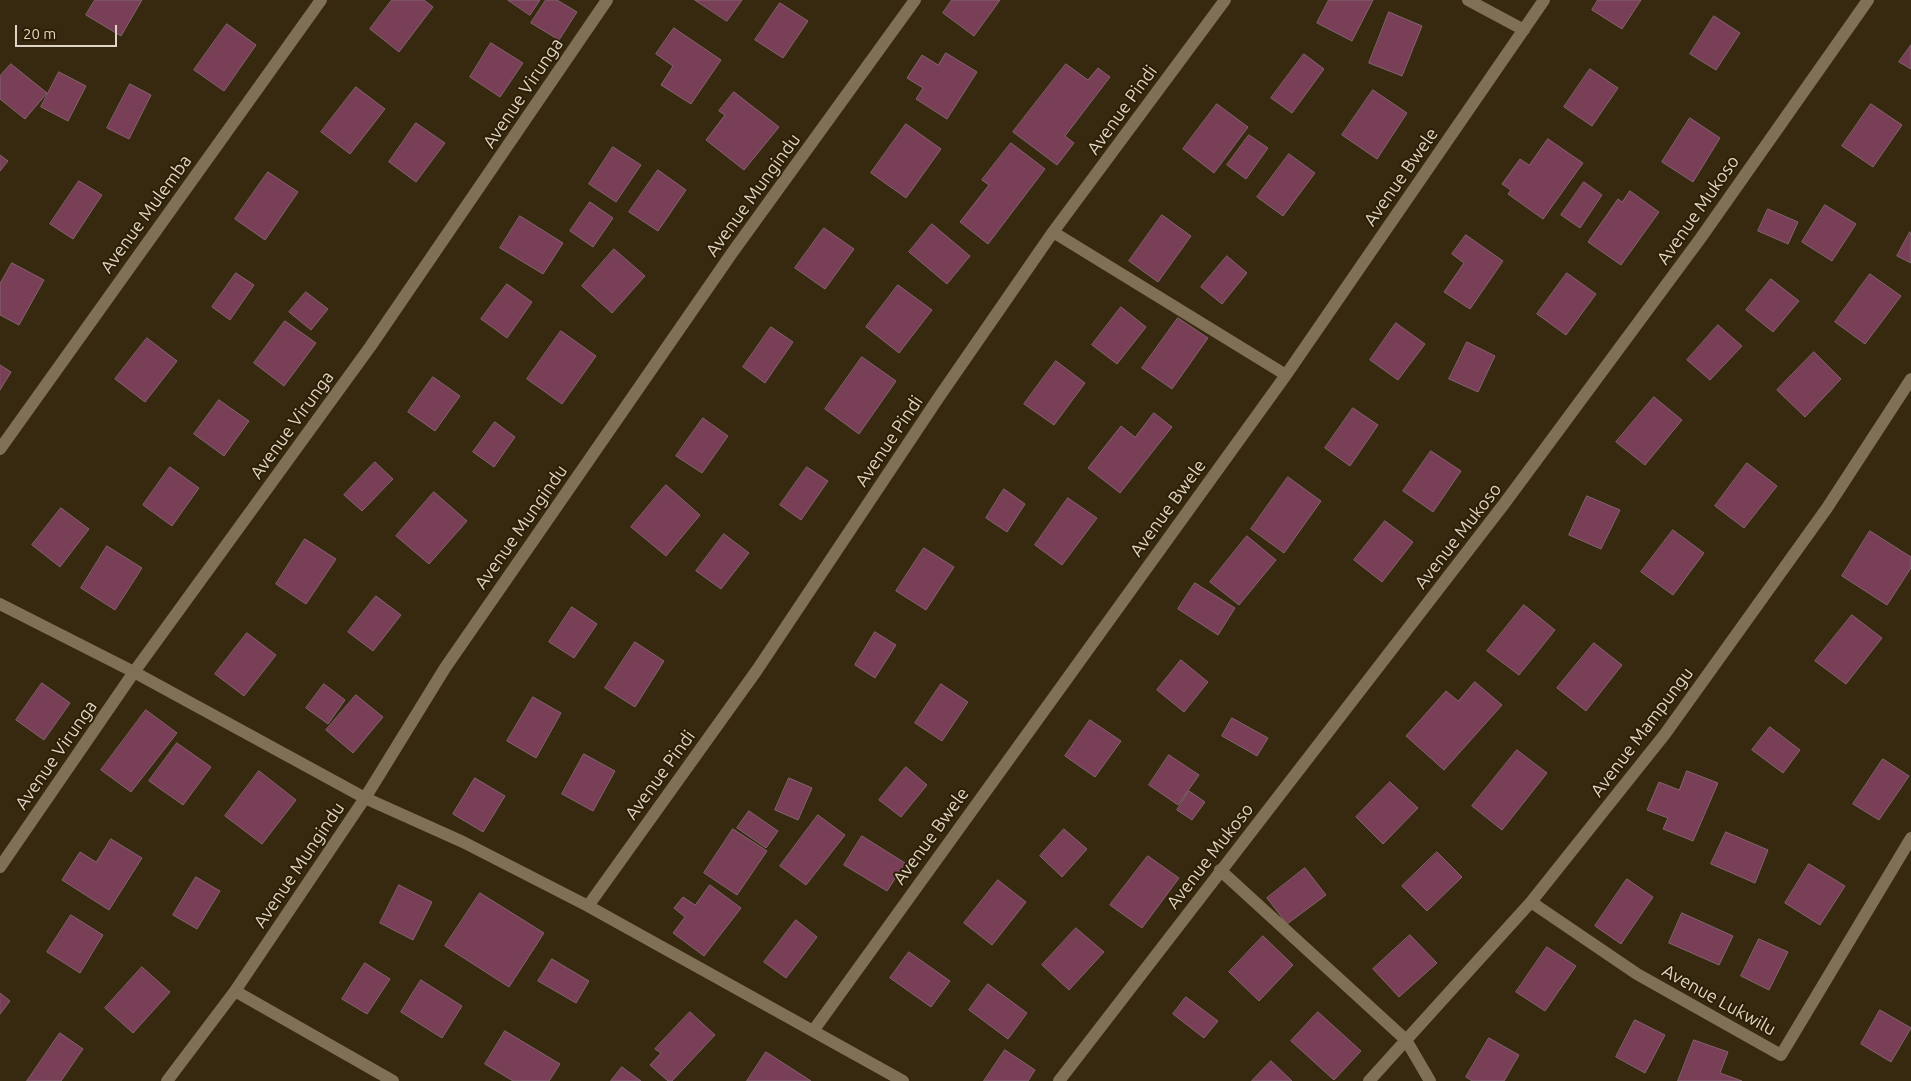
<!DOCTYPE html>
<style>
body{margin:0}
#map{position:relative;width:1911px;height:1081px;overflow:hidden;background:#36290f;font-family:Ubuntu,sans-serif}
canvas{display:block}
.scale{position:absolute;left:15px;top:25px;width:102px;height:22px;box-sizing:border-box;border:2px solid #ded5c6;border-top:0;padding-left:6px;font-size:15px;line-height:18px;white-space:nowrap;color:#ded5c6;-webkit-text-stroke:4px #2c1f05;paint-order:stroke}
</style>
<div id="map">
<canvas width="1911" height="1081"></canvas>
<div class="scale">20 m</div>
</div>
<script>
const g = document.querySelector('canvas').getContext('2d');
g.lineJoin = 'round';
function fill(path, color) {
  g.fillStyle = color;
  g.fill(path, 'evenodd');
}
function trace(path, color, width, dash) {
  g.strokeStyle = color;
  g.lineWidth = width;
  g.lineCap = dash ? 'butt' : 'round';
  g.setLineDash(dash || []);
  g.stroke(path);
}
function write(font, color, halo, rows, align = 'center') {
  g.font = font + ' Ubuntu,sans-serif';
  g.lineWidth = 4;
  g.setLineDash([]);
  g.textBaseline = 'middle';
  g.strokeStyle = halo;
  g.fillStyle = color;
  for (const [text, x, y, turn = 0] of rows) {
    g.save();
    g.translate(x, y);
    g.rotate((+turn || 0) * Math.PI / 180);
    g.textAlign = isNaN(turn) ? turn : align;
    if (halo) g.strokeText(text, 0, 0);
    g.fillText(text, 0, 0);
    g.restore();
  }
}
const building = new Path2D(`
 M95,0H142L121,36L86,15Z
 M392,0H424L433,7L399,52L370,29Z
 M508,0H540L530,15Z
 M546,0H557L577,12L559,40L531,23Z
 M695,0H742L727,21Z
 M952,0H1000L974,36L943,13Z
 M1329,0H1373L1352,41L1317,23Z
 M1598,0H1641L1622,29L1592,10Z
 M780,3L808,21L783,58L755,40Z
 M1389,12L1422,26L1402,76L1369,63Z
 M1714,16L1740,33L1716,70L1690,54Z
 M227,24L256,45L224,91L194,70Z
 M674,28L721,60L691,104L661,85L673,66L656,54Z
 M491,43L523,63L500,97L470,77Z
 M1911,45V69L1899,62Z
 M946,53L977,72L947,119L916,99L923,88L907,78L922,55L938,65Z
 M1304,54L1324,69L1292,113L1271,98Z
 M11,64L47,93L25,119L0,99V76Z
 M1066,64L1088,80L1098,68L1110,77L1065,136L1074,143L1057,165L1013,132Z
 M1590,69L1618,88L1592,126L1564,107Z
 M59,72L86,86L68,121L41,107Z
 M130,84L151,95L129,139L107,128Z
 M356,87L385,109L350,154L321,132Z
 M1373,90L1407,113L1377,159L1342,135Z
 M734,92L779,127L744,170L706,140L725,115L719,111Z
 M1217,104L1248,127L1214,173L1183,149Z
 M1871,104L1902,125L1873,167L1842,146Z
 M1690,118L1720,138L1693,182L1662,162Z
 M416,123L445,143L416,182L389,162Z
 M906,124L941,149L906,198L871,173Z
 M1249,135L1268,148L1246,179L1227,165Z
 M1548,139L1583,163L1543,219L1508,194L1511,190L1502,184L1520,159L1529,165Z
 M1011,143L1045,169L988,244L960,222L989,185L982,180Z
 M613,147L641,165L616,202L589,184Z
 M1289,154L1315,173L1283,216L1257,197Z
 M0,155L8,161L0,171Z
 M658,170L686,190L658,231L629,212Z
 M268,172L298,192L265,240L235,219Z
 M79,181L102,195L73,239L50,224Z
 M1584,182L1602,195L1580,228L1561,215Z
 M1630,191L1659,212L1621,265L1588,242L1618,199L1622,202Z
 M590,202L613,218L593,247L570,231Z
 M1825,205L1856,224L1832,261L1802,242Z
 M1768,209L1798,222L1788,244L1758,231Z
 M1162,215L1191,236L1158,282L1129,261Z
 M520,216L563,243L543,274L500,248Z
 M932,224L970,256L947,284L909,252Z
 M824,228L854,249L825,289L795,268Z
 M1910,232L1911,233V263L1897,256Z
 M1466,235L1503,261L1470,309L1444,292L1464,263L1452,254Z
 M614,249L645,276L612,313L582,286Z
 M1227,256L1247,273L1222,304L1201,287Z
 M12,263L44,280L19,325L0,315V284Z
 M236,273L254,285L230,320L212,307Z
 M1567,273L1596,294L1566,335L1537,314Z
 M1870,274L1901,296L1865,344L1835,322Z
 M1771,279L1799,301L1773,332L1746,310Z
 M507,284L532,302L507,338L481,319Z
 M898,285L932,310L899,353L866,327Z
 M306,292L328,309L311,330L289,312Z
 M1121,307L1146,327L1117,364L1092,345Z
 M1178,318L1208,338L1172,389L1142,368Z
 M285,321L316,343L284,386L254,363Z
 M1396,323L1425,344L1398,380L1370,360Z
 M1718,325L1742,346L1710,380L1687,360Z
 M771,327L793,342L765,383L743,367Z
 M561,331L596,356L562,404L527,379Z
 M147,338L177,361L145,402L115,379Z
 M1467,342L1495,356L1478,392L1449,379Z
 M1814,352L1841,379L1805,417L1777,390Z
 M862,357L896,381L859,434L825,409Z
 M1056,361L1085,383L1054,425L1024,404Z
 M0,365L11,372L0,390Z
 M433,377L460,396L435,431L408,412Z
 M1654,397L1682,420L1645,465L1616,442Z
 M219,400L249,421L224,456L194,434Z
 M1353,408L1378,425L1350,466L1325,448Z
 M1154,413L1172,427L1120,493L1088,468L1121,426L1135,437Z
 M703,418L728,436L702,473L676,456Z
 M495,422L515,437L494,467L473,452Z
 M1431,451L1461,471L1433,512L1403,491Z
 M375,462L393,479L362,511L344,495Z
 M1747,463L1777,486L1744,528L1715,506Z
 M170,467L199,488L172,526L143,505Z
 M807,467L828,481L801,520L780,505Z
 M1288,477L1321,501L1284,553L1251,529Z
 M666,485L700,515L666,556L631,527Z
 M1004,489L1025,504L1007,532L986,518Z
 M434,492L467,521L429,564L396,536Z
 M1587,496L1620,510L1601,549L1569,535Z
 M1068,498L1097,518L1062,565L1035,545Z
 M61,508L89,529L60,567L32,545Z
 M1385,521L1413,542L1382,582L1354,560Z
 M1673,530L1704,553L1673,595L1641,572Z
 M1870,531L1911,557V568L1887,605L1842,576Z
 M724,534L749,553L721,589L696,571Z
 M1247,536L1276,560L1239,605L1210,582Z
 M305,539L336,559L306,604L276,584Z
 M107,546L142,568L115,610L81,588Z
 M924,548L954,567L926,610L896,591Z
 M1195,583L1235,608L1218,635L1178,609Z
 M376,596L401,615L373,651L348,632Z
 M1524,605L1555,630L1519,675L1487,651Z
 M572,607L597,624L574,658L549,642Z
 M1852,615L1882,638L1846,684L1815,661Z
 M875,632L896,645L875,678L855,665Z
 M247,633L276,655L244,696L215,674Z
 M635,642L664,661L635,707L605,688Z
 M1594,643L1622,665L1586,711L1557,688Z
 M1181,660L1208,682L1184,712L1157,690Z
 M1475,682L1502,705L1444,770L1406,736L1446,691L1458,701Z
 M42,683L70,703L44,740L16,720Z
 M324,684L345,700L328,724L306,708Z
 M941,684L968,702L942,741L915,723Z
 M356,695L383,717L353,753L326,730Z
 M533,697L561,713L536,758L507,741Z
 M146,710L177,733L131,792L101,770Z
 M1232,718L1268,738L1257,756L1222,736Z
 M1090,720L1121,741L1095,777L1065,756Z
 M1770,727L1800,750L1783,773L1752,750Z
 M177,743L211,767L183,805L149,781Z
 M1517,750L1547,773L1502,830L1472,806Z
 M584,754L615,771L593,811L562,794Z
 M1169,755L1199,775L1178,805L1149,785Z
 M1883,759L1909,776L1879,820L1853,804Z
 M906,767L927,785L901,817L879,800Z
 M259,771L296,800L262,844L225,816Z
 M1687,771L1718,783L1693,841L1663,829L1668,818L1647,810L1659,782L1679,790Z
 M475,778L505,796L483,832L453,814Z
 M789,778L812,788L798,820L775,810Z
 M1390,782L1418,808L1383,844L1356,817Z
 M1189,791L1205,802L1192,820L1177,810Z
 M749,811L778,831L766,848L737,828Z
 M818,815L845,835L806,885L780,866Z
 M733,829L767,851L737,895L704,873Z
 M1064,829L1087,849L1062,877L1040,856Z
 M1726,832L1768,850L1755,883L1711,864Z
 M862,836L905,863L887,891L844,865Z
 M111,839L142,858L109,910L62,880L80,852L96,862Z
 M1437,852L1462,877L1427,911L1402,886Z
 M1148,856L1179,878L1142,928L1110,905Z
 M1809,864L1845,886L1820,925L1785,903Z
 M1305,868L1326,895L1287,924L1267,898Z
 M196,877L220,891L197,929L173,915Z
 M1627,879L1653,897L1621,944L1595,926Z
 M998,880L1026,902L992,945L964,923Z
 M399,885L432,902L413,940L380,923Z
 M710,885L741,908L704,956L673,933L685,917L674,908L683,897L695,905Z
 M480,893L544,933L509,987L445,946Z
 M1682,913L1733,936L1719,965L1669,943Z
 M71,915L103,935L80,973L47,952Z
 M796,920L817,937L786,978L764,962Z
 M1076,928L1104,952L1069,990L1042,965Z
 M1410,935L1437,963L1399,997L1373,969Z
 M1263,936L1293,965L1259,1001L1229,972Z
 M1759,939L1788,952L1769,990L1741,976Z
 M1547,947L1576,966L1545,1011L1516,992Z
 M909,952L950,981L931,1007L890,978Z
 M552,959L589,981L576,1003L538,981Z
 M365,963L390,979L367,1014L342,999Z
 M142,967L170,992L133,1033L105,1008Z
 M421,980L462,1006L442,1038L401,1012Z
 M988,984L1027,1013L1008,1039L969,1010Z
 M0,993L10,1001L0,1014Z
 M1186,997L1218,1021L1204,1038L1173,1014Z
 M1880,1010L1911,1028L1891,1062L1861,1044Z
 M690,1012L715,1035L672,1081H668L650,1065L661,1053L655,1049Z
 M1318,1012L1361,1051L1334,1080L1291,1041Z
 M1635,1020L1665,1035L1645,1073L1616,1057Z
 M505,1031L560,1064L549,1081H513L485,1064Z
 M60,1033L83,1049L61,1081H27Z
 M1489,1038L1519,1055L1504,1081H1472L1466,1077Z
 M1694,1040L1728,1052L1720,1073L1742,1081H1678Z
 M1005,1050L1035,1070L1028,1081H984Z
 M766,1052L811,1081H747Z
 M1271,1061L1292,1081H1252Z
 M622,1067L641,1081H611Z`);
fill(building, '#783f57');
trace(building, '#836470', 1);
trace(new Path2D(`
 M1468,0L1524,30
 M1053,232L1286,375
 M0,449L321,0
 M0,604L134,672L365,798L463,842L588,906L903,1081
 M0,867L134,672L370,347L607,0
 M1220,870L1406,1040L1430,1081
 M1531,902L1637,974L1781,1055L1911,838
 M588,906L757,670L939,397L1053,232L1225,0
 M235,991L393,1081
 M813,1031L1286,375L1544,0
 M167,1081L235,991L365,798L445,668L564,496L732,253L915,0
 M1059,1081L1504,504L1700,239L1868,0
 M1369,1081L1531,902L1665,734L1827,508L1911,379`), '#807055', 12);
write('18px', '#ded5c6', '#2c1f05', [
 ["Avenue Virunga",523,93,-56],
 ["Avenue Pindi",1122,110,-54],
 ["Avenue Bwele",1401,177,-55],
 ["Avenue Mungindu",753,195,-54],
 ["Avenue Mukoso",1698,210,-55],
 ["Avenue Mulemba",146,214,-54],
 ["Avenue Virunga",292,425,-54],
 ["Avenue Pindi",889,441,-56],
 ["Avenue Bwele",1168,508,-54],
 ["Avenue Mungindu",521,527,-55],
 ["Avenue Mukoso",1458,536,-52],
 ["Avenue Mampungu",1642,732,-53],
 ["Avenue Virunga",56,755,-55],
 ["Avenue Pindi",660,775,-54],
 ["Avenue Bwele",931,836,-54],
 ["Avenue Mukoso",1210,856,-52],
 ["Avenue Mungindu",299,865,-56],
 ["Avenue Lukwilu",1719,1000,29]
]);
</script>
